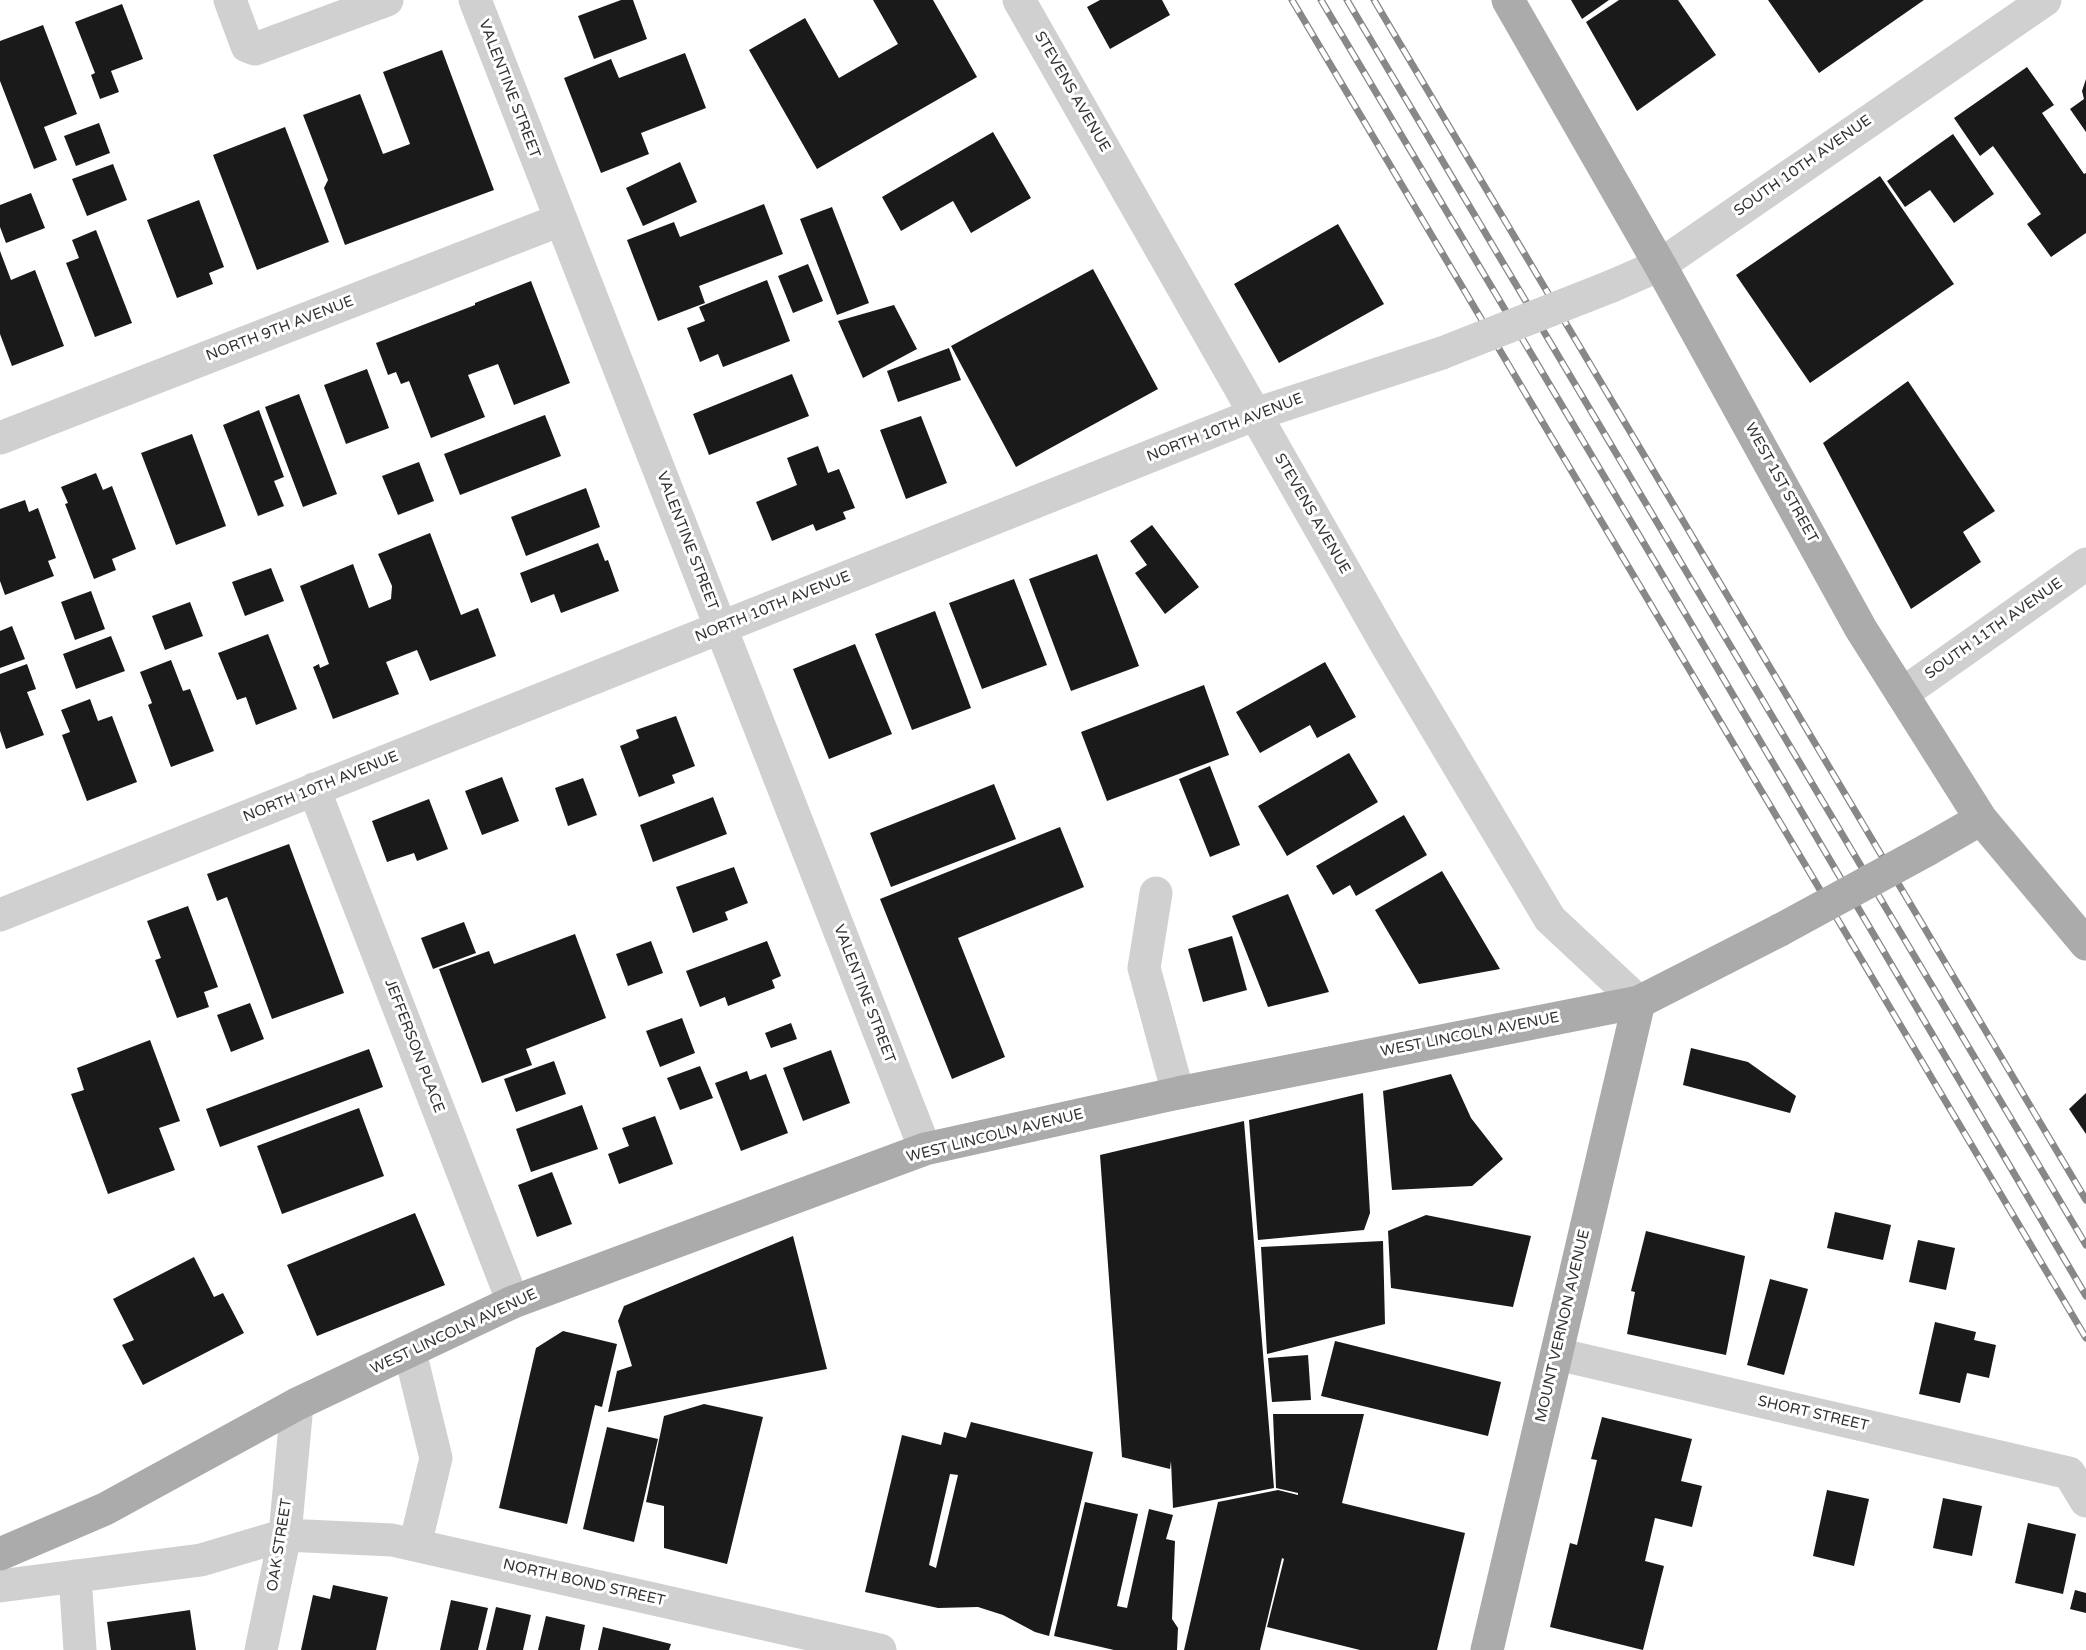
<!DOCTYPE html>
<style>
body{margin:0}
canvas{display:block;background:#fff}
</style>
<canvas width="2086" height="1650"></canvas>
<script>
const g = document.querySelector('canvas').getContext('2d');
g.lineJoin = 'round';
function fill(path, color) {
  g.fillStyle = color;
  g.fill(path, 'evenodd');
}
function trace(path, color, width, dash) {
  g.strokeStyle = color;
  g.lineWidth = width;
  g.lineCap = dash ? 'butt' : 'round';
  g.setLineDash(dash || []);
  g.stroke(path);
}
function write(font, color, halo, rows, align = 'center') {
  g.font = font + ' "Varela Round",sans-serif';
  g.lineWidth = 6;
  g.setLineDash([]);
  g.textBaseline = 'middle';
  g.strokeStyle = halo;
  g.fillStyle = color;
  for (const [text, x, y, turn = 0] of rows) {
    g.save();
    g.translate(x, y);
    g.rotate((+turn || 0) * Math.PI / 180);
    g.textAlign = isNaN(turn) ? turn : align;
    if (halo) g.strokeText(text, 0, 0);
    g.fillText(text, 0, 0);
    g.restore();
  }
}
fill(new Path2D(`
 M621,0H633L647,39L594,59L578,16Z
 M873,0H933L977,77L817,169L749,50L805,18L839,78L898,44Z
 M1100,0H1162L1170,15L1110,49L1087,7Z
 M1571,0H1609L1582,19Z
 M1619,0H1678L1716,55L1637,111L1586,22Z
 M1768,0H1924L1819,73Z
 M122,4L143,59L111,71L119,92L100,99L91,75L95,73L75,22Z
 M43,25L77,114L44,127L57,160L34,169L0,81V41Z
 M442,50L494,190L345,245L324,188L328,180L303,115L360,94L383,154L410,144L383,72Z
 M685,53L706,108L641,133L649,154L601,173L564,78L611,59L619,78Z
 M2027,67L2054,105L2042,113L2084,174L2086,173V233L2051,257L2027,224L2041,214L1993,146L1980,156L1954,118Z
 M2086,79V132L2070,109L2084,99L2082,91Z
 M99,123L110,153L76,166L64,136Z
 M285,127L329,242L257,270L213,155Z
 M993,132L1031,198L971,233L953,201L901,231L882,197Z
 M1953,134L1994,194L1954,223L1930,190L1905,207L1887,181Z
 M680,162L697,202L643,226L626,188Z
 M113,164L127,200L87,216L72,179Z
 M1880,176L1954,284L1810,383L1736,275Z
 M31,193L45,228L6,243L0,227V205Z
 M199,200L224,267L209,273L213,284L177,298L147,220Z
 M764,204L783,254L699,286L705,303L658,321L627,240L674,222L680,237Z
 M832,207L869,303L837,315L800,219Z
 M1338,224L1384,304L1279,363L1234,284Z
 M96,230L132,323L95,337L66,263L79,258L72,240Z
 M0,251L11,280L35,270L64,346L12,366L0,334Z
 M808,264L823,301L793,313L778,276Z
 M1093,269L1158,389L1016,467L951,346Z
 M767,280L790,341L723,367L718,354L700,362L687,328L705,321L699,307Z
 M531,281L570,383L514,405L498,364L468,375L485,417L431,438L409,381L401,384L396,372L388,375L376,343L475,305V303Z
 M894,305L917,349L863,378L838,321Z
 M949,348L961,380L898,402L887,371Z
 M367,369L389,428L346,444L324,385Z
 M792,374L809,416L709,455L693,414Z
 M1908,381L1995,511L1963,532L1981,562L1911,609L1823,443Z
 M299,394L337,494L303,507L265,407Z
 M259,410L284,477L274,481L284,506L258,516L223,425Z
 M545,415L561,456L460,495L444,454Z
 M921,416L947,483L906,499L880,430Z
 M192,434L226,526L176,545L141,453Z
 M818,446L828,473L839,469L855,508L843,512L846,519L816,531L813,524L772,541L756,502L797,485L787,458Z
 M419,462L434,501L398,515L382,476Z
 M96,473L103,490L112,486L136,549L112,559L116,570L94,579L65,504L68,503L61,487Z
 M586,488L600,527L526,556L511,517Z
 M25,500L29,512L38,508L56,558L48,561L54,576L5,595L0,581V509Z
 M1152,525L1199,587L1165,614L1135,573L1147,565L1130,541Z
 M430,533L461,615L478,608L496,656L430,681L417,650L386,662L399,694L333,719L313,667L319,664L320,668L329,664L300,586L353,564L369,608L391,599L392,586L378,554Z
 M598,543L605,561L608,560L619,591L561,613L554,594L531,603L520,573Z
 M1097,554L1139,666L1071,691L1029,579Z
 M271,568L284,601L245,616L232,582Z
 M1014,579L1047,665L982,689L949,603Z
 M91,591L105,629L75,640L61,602Z
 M190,602L203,636L165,650L152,616Z
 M935,611L971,708L912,730L875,634Z
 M12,626L25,659L0,668V631Z
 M268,634L297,709L256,725L246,697L237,700L218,653Z
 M111,636L125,671L76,689L63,654Z
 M855,644L892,734L829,759L793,669Z
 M171,660L183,691L190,689L214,751L171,767L148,705L152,703L140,672Z
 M1325,662L1356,717L1317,738L1310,725L1260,753L1236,712Z
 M27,664L36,689L27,692L44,735L6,749L0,731V674Z
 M1204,685L1229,755L1107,801L1081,732Z
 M90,699L98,721L112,716L137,782L87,801L62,735L70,732L61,710Z
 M676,716L695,766L672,775L675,783L639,797L620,746L639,738L636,730Z
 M1349,753L1378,802L1287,856L1258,806Z
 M1210,766L1240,845L1210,857L1179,779Z
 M502,777L519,821L482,835L465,791Z
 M583,778L597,815L568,826L555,788Z
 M994,784L1016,839L891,887L870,833Z
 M713,797L727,834L653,862L640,825Z
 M429,799L448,849L417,861L414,853L387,862L372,821Z
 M1404,815L1427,855L1356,896L1350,885L1333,895L1316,866Z
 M1060,827L1084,887L958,938L1005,1057L952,1079L880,899Z
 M289,844L344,993L272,1019L227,897L217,901L207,874Z
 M734,867L748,903L725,912L728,920L693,933L676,887Z
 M1442,871L1500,969L1419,984L1375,910Z
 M1288,894L1329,992L1268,1007L1232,916Z
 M188,906L218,987L204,992L209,1007L177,1018L155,960L161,958L147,921Z
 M464,922L476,953L433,969L421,938Z
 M575,934L606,1018L526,1049L532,1065L482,1083L439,969L489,951L494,964Z
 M1232,936L1247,990L1203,1002L1188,949Z
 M651,941L663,973L628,986L616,954Z
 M767,941L781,976L772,980L775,988L728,1006L725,997L700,1007L686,971Z
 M250,1003L264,1039L231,1052L217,1015Z
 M682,1018L695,1053L660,1067L646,1031Z
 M791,1023L797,1039L771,1048L765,1033Z
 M150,1040L180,1121L159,1128L175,1170L108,1194L71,1094L84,1090L77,1068Z
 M1691,1048L1748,1062L1796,1096L1790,1113L1683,1085Z
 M369,1049L383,1087L220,1147L206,1109Z
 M831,1050L850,1103L803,1121L783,1068Z
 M554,1061L566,1094L516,1112L504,1079Z
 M700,1066L713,1098L680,1110L667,1078Z
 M747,1071L750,1080L766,1074L788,1133L741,1151L715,1083Z
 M1451,1074L1471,1118L1503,1159L1472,1186L1392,1190L1383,1091Z
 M1363,1093L1370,1213L1364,1230L1258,1240L1249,1120Z
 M2086,1093V1134L2069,1109Z
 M582,1105L598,1149L531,1172L516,1129Z
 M359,1108L384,1176L282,1214L257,1146Z
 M655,1116L673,1164L619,1184L608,1154L629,1146L622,1128Z
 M1244,1121L1274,1488L1173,1508L1171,1461L1170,1469L1122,1457L1100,1155Z
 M552,1172L572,1224L537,1237L518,1185Z
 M1835,1212L1891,1225L1883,1260L1827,1248Z
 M415,1213L445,1285L317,1336L287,1265Z
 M1426,1215L1531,1236L1513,1307L1391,1288L1388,1231Z
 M1646,1231L1745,1256L1726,1355L1627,1334L1635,1292L1631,1291Z
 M793,1236L827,1369L608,1412L617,1371L632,1366L618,1321L624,1306Z
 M1918,1240L1955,1248L1946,1290L1909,1282Z
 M1383,1241L1385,1324L1267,1354L1261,1247Z
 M194,1257L214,1297L223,1293L244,1333L143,1385L122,1345L134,1340L113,1299Z
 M1770,1279L1808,1289L1784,1375L1747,1365Z
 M1935,1322L1976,1332L1974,1340L1996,1345L1989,1378L1967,1373L1960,1403L1919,1394Z
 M563,1331L617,1344L602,1407L595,1405L567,1524L499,1508L536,1348Z
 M1335,1341L1501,1382L1488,1436L1321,1396Z
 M1308,1355L1311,1400L1272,1402L1268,1358Z
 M704,1404L763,1417L727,1564L664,1548V1506L646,1502L664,1416Z
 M1273,1414H1364L1342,1503L1465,1533L1437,1650H1360L1267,1627L1284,1559L1282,1558L1260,1650H1184L1218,1502L1278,1490L1298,1495V1493L1276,1488Z
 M1602,1417L1692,1439L1681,1481L1702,1486L1692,1527L1655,1518L1645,1561L1664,1566L1643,1650L1550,1627L1570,1543L1577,1545L1597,1460L1591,1459Z
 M971,1422L1093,1452L1049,1636L1035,1632L1003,1615L978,1607L938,1608L865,1592L902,1435L941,1445L944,1432L966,1438ZM950,1474L958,1475L936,1568L929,1565Z
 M607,1427L658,1439L634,1542L583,1529Z
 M1827,1490L1869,1499L1854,1566L1813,1556Z
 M1943,1498L1982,1506L1972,1556L1933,1548Z
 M1085,1502L1138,1514L1117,1606L1127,1608L1149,1509L1173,1515L1166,1539L1175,1541L1172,1619L1178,1628L1177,1650H1114L1054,1636Z
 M2028,1523L2076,1534L2063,1594L2015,1583Z
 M333,1585L388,1597L376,1650H301L313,1595L330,1599Z
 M2075,1590L2086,1593V1613L2070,1609Z
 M451,1600L488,1608L478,1650H440Z
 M496,1607L531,1615L523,1650H486Z
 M190,1610L196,1650H111L107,1622Z
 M546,1616L585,1625L580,1650H538Z
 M603,1627L671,1644L669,1650H598Z`), '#1a1a1a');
trace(new Path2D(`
 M230,0L247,46L255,49L387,0
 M475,0L925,1149
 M1019,0L1389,649L1550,919L1639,1002
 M1612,286L1660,265L2045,0
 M0,438L560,220
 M1902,694L2086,564
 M314,789L513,1302
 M1156,893L1144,968L1178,1093
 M0,915L1256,414L1442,353
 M410,1352L436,1458L415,1545
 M1557,1354L2069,1473L2086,1501
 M75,1576L80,1650
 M0,1586L201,1560L285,1535L392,1540L880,1650
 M261,1650L285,1535L297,1404`), '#d0d0d0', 33);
trace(new Path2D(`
 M1508,0L1660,265L1861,629L1981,819L2086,944
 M1927,850L1981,819
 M0,1554L105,1509L297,1404L513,1302L925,1149L1178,1093L1639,1002L1780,930
 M1487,1650L1639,1002`), '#ababab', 33);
const rail = new Path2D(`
 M1292,0L2086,1338
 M1321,0L1652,557L2086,1296
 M1347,0L2086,1245
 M1374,0L2086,1200`);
trace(rail, '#888', 7);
trace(rail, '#fff', 4.5, [14]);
trace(new Path2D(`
 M1442,353L1612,286`), '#d0d0d0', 33);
trace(new Path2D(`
 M1780,930L1927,850`), '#ababab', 33);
write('15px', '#333', '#fff', [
 ["VALENTINE STREET",509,89,69],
 ["STEVENS AVENUE",1072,92,60],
 ["SOUTH 10TH AVENUE",1803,166,-35],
 ["NORTH 9TH AVENUE",280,329,-21],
 ["NORTH 10TH AVENUE",1225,428,-21],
 ["WEST 1ST STREET",1781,483,61],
 ["STEVENS AVENUE",1312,514,60],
 ["VALENTINE STREET",687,541,69],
 ["NORTH 10TH AVENUE",773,607,-22],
 ["SOUTH 11TH AVENUE",1994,629,-35],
 ["NORTH 10TH AVENUE",321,787,-22],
 ["VALENTINE STREET",864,994,69],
 ["WEST LINCOLN AVENUE",1470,1035,-11],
 ["JEFFERSON PLACE",414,1046,69],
 ["WEST LINCOLN AVENUE",995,1136,-14],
 ["MOUNT VERNON AVENUE",1563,1326,-77],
 ["WEST LINCOLN AVENUE",454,1332,-25],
 ["SHORT STREET",1813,1414,13],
 ["OAK STREET",280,1545,-81],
 ["NORTH BOND STREET",584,1583,13]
]);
</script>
